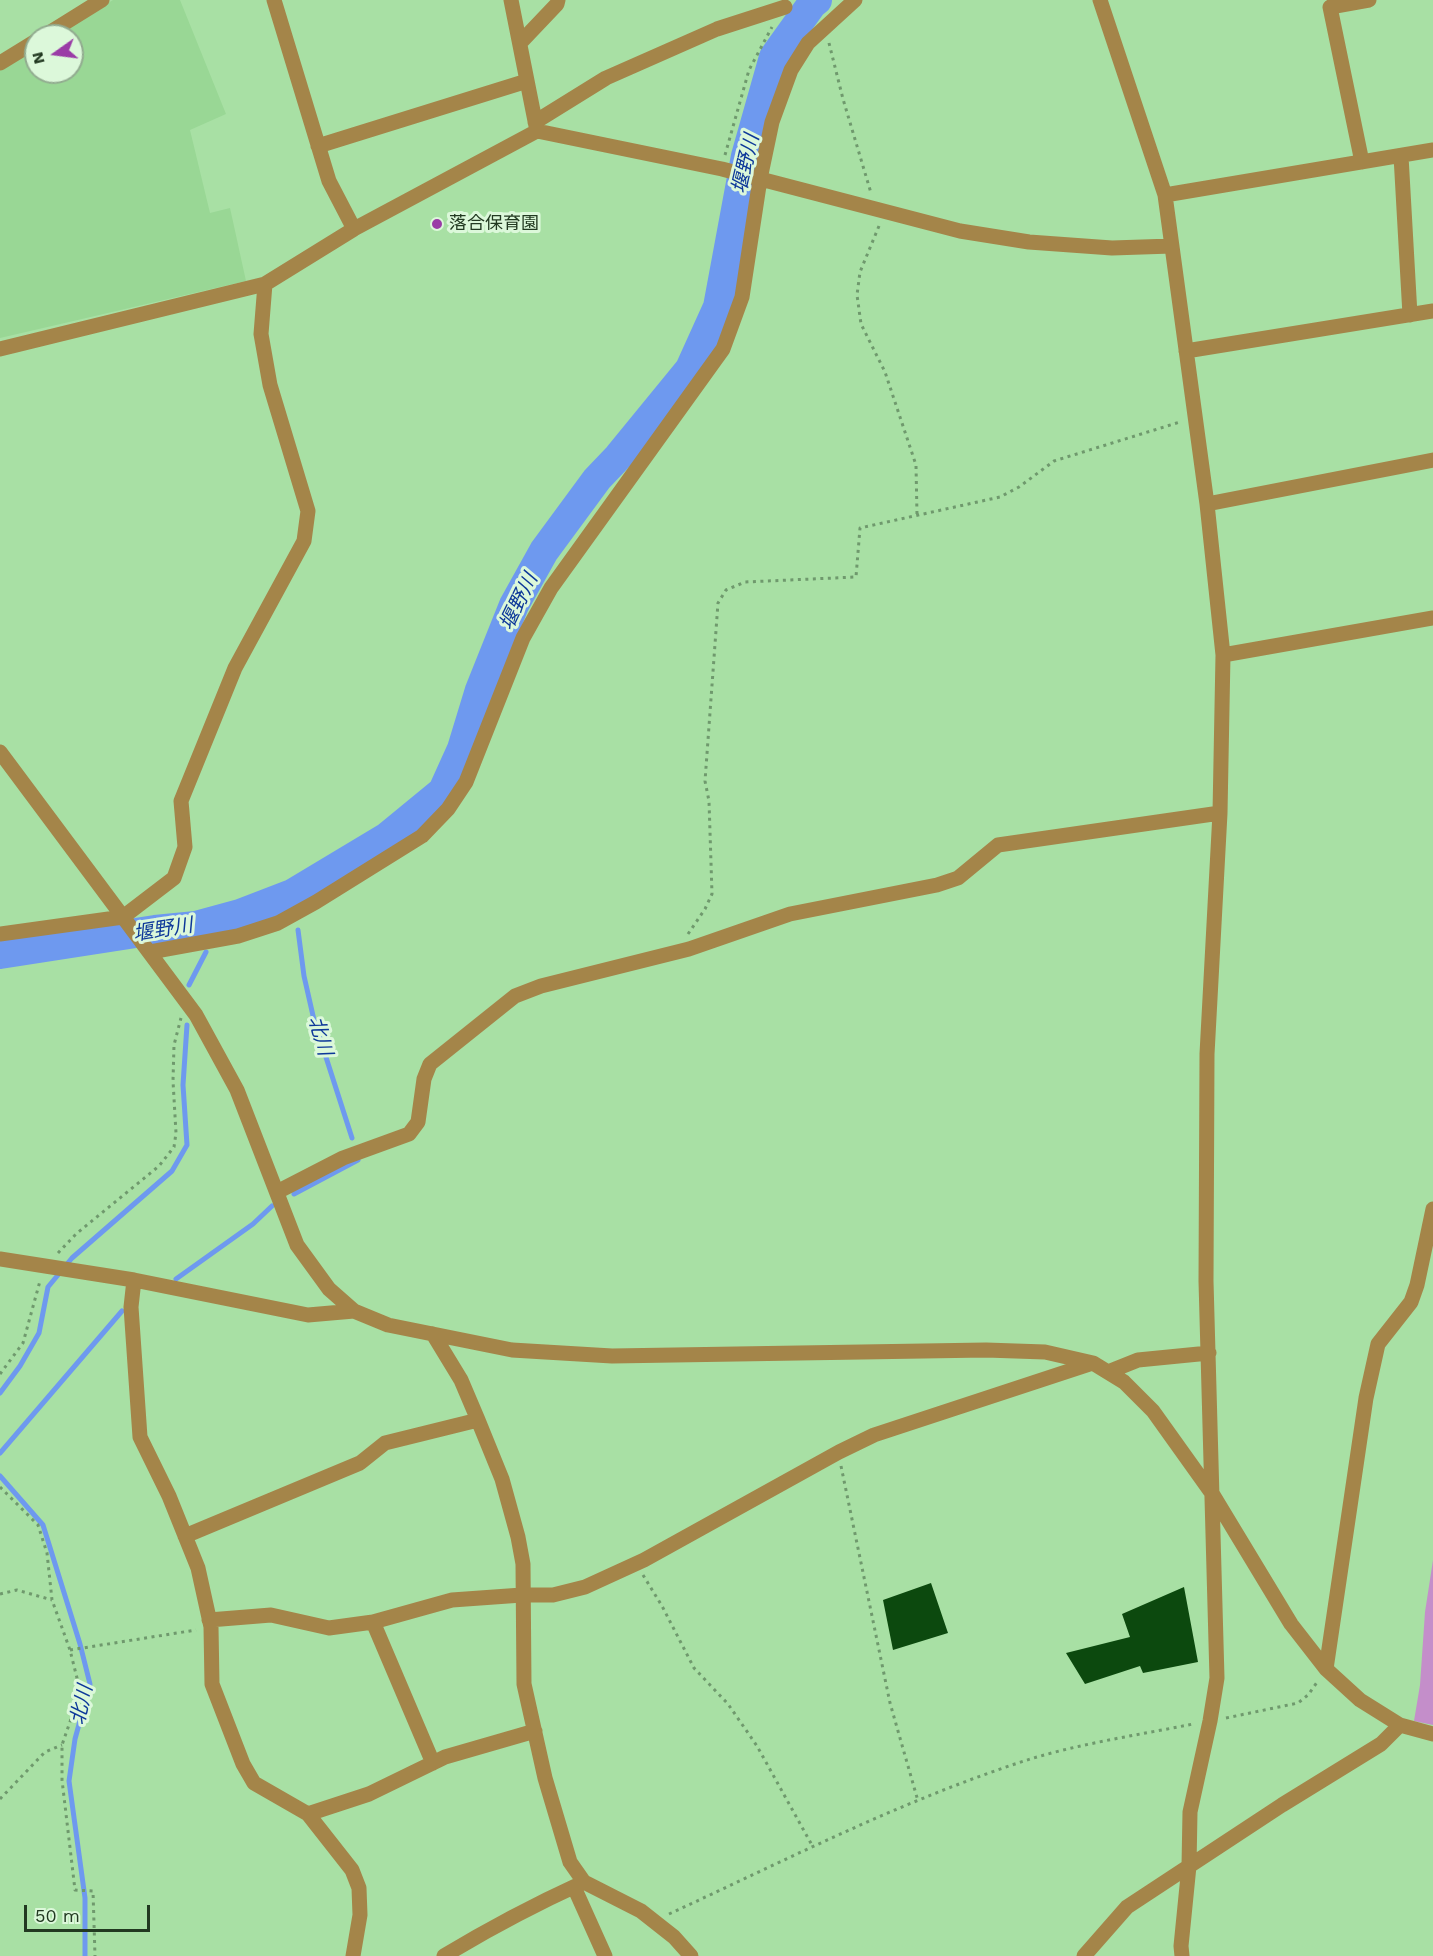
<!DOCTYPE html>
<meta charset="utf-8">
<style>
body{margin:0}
#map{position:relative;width:1433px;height:1956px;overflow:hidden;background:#a8e0a4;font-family:"Work Sans",sans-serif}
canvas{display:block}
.north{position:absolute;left:24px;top:24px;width:60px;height:60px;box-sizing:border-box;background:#dcf8da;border:2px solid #92ac90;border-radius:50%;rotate:256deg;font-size:16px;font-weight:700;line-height:24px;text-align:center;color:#223921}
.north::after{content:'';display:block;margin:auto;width:21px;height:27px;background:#9a3ca6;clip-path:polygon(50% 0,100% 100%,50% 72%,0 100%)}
.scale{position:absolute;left:24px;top:1905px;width:126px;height:27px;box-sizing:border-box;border:3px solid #223921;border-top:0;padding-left:8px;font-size:18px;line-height:21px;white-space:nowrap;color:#223921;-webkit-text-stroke:4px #dcf8da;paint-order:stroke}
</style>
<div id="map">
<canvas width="1433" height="1956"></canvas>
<div class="north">N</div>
<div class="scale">50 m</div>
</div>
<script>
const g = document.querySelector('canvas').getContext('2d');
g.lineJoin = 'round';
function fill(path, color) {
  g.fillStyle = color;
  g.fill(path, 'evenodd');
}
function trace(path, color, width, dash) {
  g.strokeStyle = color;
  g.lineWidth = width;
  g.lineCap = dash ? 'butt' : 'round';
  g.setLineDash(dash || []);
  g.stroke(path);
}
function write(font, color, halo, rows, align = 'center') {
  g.font = font + ' "Work Sans","Noto Sans JP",sans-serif';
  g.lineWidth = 6;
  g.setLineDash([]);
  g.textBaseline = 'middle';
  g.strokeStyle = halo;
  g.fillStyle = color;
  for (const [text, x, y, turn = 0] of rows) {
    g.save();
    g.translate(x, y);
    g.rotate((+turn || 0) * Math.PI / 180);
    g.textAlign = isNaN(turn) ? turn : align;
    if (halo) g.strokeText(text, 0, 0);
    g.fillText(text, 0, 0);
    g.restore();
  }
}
fill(new Path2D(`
 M113,0H180L226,114L190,130L210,213L230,208L246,281L0,338V70L36,48V72H72V36H55Z`), '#99d795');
fill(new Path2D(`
 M1433,1560V1725L1414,1721L1420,1685L1425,1612Z`), '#c48eca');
trace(new Path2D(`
 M231,924L240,914
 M298,930L304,976L314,1020L352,1138
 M189,985L206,952
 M294,1194L358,1160
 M176,1279L253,1224L272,1206
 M0,1393L20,1366L39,1333L48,1287L72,1258L172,1171L187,1145L183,1085L187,1025
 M0,1453L122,1311
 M0,1476L43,1525L80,1644L90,1684L75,1739L69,1781L85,1898V1956`), '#6e99ef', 5);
trace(new Path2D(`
 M0,954L155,930L196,926L240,914L292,894L387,837L443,791L462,749L480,690L514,605L544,551L597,479L618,457L690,369L718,307L746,156L774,57L812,4L817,0`), '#6e99ef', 30);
fill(new Path2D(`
 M931,1583L948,1633L893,1650L883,1600Z
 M1184,1587L1198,1662L1143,1673L1140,1666L1085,1684L1066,1653L1130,1637L1122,1614Z`), '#0c490e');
trace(new Path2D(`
 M829,43L843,99L871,193
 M725,155L749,70L772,27
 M879,226L860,272L857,295L861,324L885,372L916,465L917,515
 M688,934L705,909L712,894L709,801L705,781L718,603L726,590L745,582L856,577L860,528L1000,497L1019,487L1054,461L1180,422
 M58,1253L76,1234L159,1166L174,1147L176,1133L173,1081L174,1045L181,1018
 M0,1374L23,1343L40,1281
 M841,1466L890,1703L918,1801
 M0,1487L38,1525L47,1553L52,1600L70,1650L79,1686L72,1716L62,1745V1780L75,1890L93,1891L95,1956
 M643,1575L662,1606L694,1668L728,1704L757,1746L813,1847
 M0,1594L17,1590L52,1600
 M70,1650L196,1630
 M1226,1718L1298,1703L1308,1695L1318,1681
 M0,1799L45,1752L62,1745
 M669,1914C786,1860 901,1801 1024,1761C1077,1744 1138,1735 1193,1724`), '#6f996d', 3, [3, 4.5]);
trace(new Path2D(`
 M274,0L329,181L354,229
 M511,0L537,131
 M1100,0L1165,195L1207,504L1223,655L1220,813L1207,1054L1206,1281L1217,1678L1210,1721L1190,1812L1189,1866L1181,1946L1182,1956
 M44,36L102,0
 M520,43L557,4L558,0
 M0,63L36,41
 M535,122L606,78L717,29L785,7
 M318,146L527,81
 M1401,156L1410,315
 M1362,162L1330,7L1369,0
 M1165,195L1433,150
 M0,349L265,284L354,229L537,131L722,169L960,231L1029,242L1112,248L1172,246
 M1186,351L1433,311
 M1207,504L1433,460
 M1223,655L1433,618
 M0,752L196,1015L237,1090L297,1245L329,1289L354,1311L388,1325L512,1350L612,1356L986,1350L1045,1352L1093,1363L1124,1382L1153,1411L1213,1495L1291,1624L1326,1669L1360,1700L1400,1725L1433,1734
 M0,934L123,917L174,878L185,847L181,801L235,668L304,541L308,511L270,385L261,334L265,284
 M150,952L238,936L278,923L316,902L422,836L448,809L466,782L523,638L551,588L723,349L742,297L760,179L772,122L791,70L808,43L855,0
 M277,1192L343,1158L409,1134L418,1122L424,1079L430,1064L515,996L541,986L689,949L790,914L937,885L958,878L998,845L1220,813
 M0,1259L134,1280L308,1315L354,1311
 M134,1280L131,1307L140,1437L169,1496L198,1568L211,1627L212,1684L243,1764L254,1783L308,1814L352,1870L359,1888L360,1915L353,1956
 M433,1334L461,1380L478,1420L502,1479L518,1537L523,1564L524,1684L545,1778L570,1862L584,1882L641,1911L674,1937L691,1956
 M1108,1372L1138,1360L1209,1353
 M185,1536L360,1463L385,1443L478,1420
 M209,1620L271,1615L329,1628L373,1622L452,1600L522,1595H553L585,1587L644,1560L839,1452L874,1435L1093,1363
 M373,1622L433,1763
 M1326,1669L1366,1398L1378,1344L1411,1302L1417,1285L1433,1209
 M308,1814L369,1794L445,1757L535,1731
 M574,1887L605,1956
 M444,1956C490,1928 536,1904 584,1882
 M1084,1956L1127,1907L1282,1805L1381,1744L1400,1725`), '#a48549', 15);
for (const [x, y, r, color] of [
 [437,224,6,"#9a3ca6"]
]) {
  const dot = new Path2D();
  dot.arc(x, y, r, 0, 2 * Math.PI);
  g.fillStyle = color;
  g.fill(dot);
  trace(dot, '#dcf8da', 2);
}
write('18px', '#223921', '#dcf8da', [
 ["落合保育園",449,224]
], 'left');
write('italic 20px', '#0d3899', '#dcf8da', [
 ["堰野川",746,164,-77],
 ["堰野川",519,602,-64],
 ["堰野川",163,930,-9],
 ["北川",320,1036,74],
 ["北川",82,1705,-78]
]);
</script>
